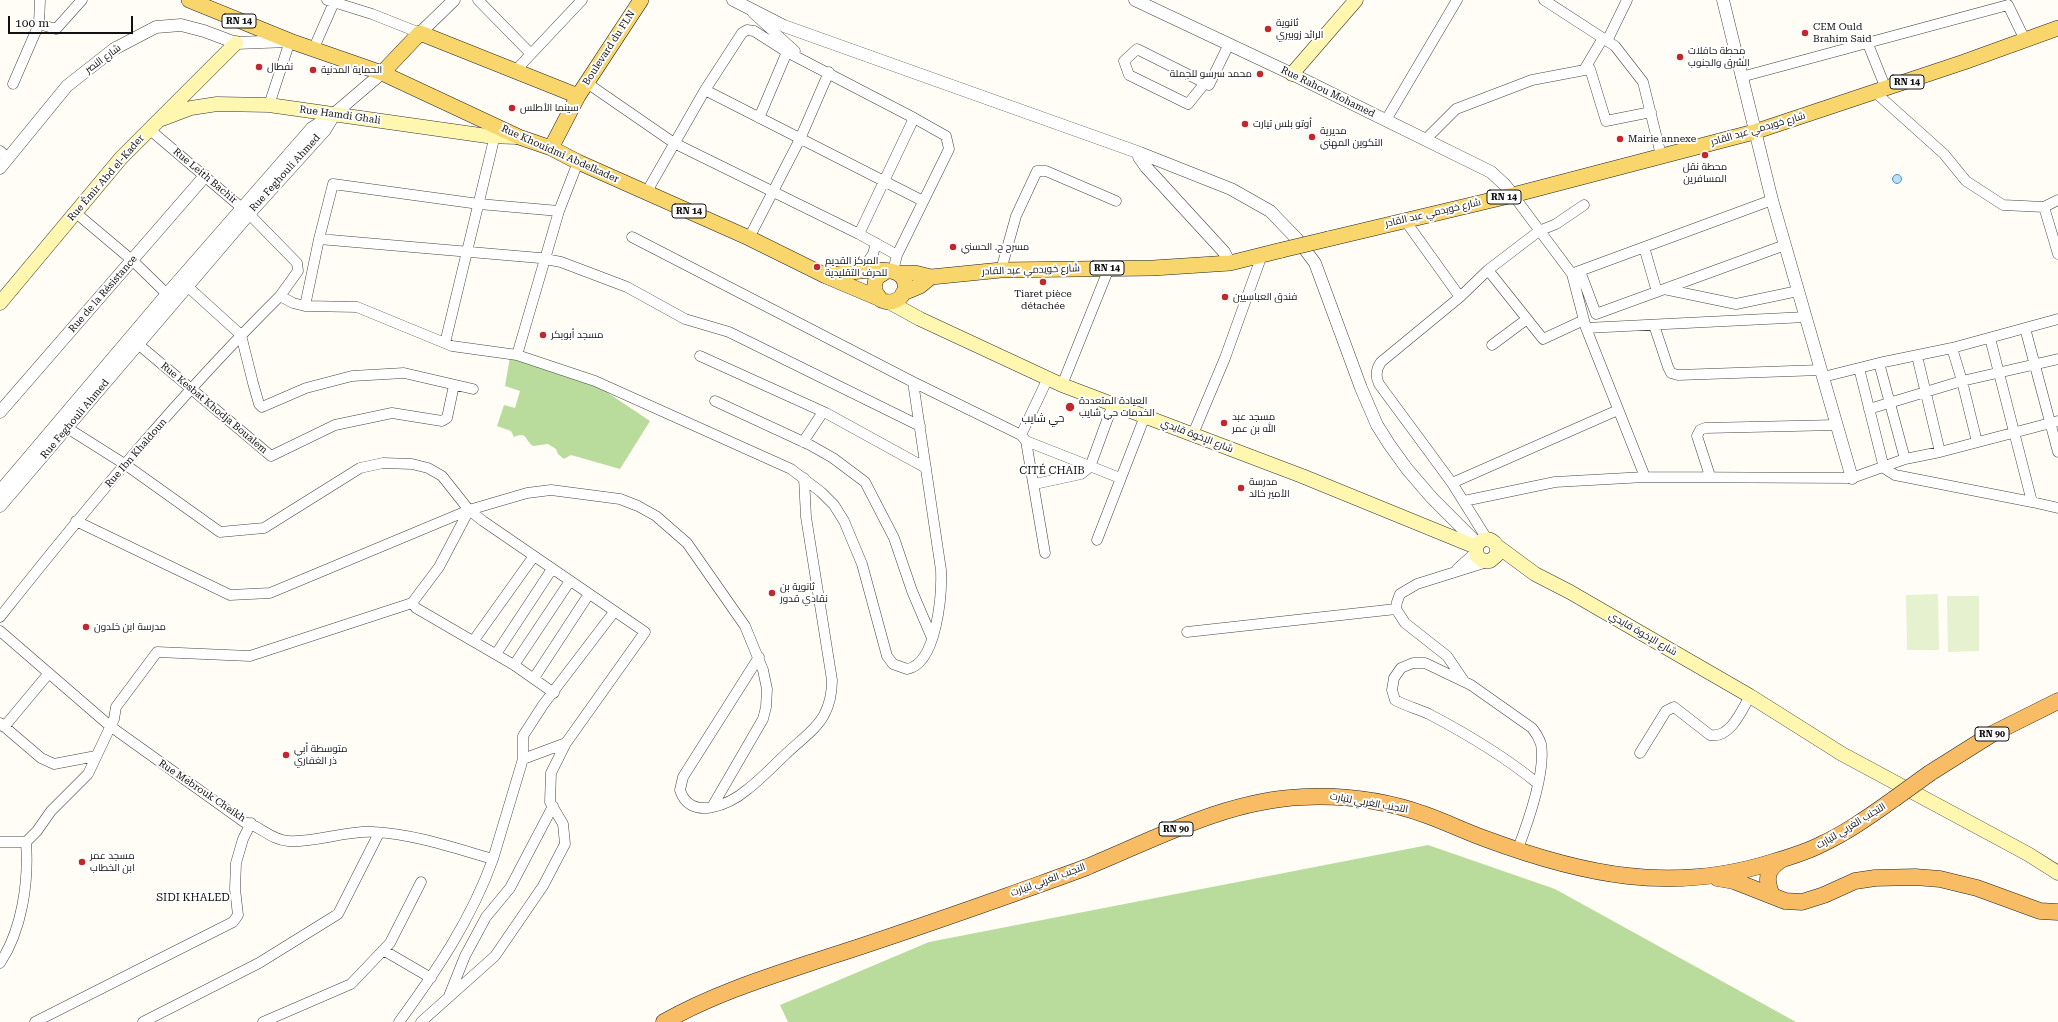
<!DOCTYPE html>
<meta charset="utf-8">
<style>
body{margin:0}
#map{position:relative;width:2058px;height:1022px;overflow:hidden;background:#fffdf5;font-family:"Roboto Serif",serif}
canvas{display:block}
.scale{position:absolute;left:8px;top:16px;width:125px;height:18px;box-sizing:border-box;border:2px solid #111;border-top:0;padding-left:5px;font-size:12px;line-height:14px;white-space:nowrap;color:#111;-webkit-text-stroke:3px #fff;paint-order:stroke}
</style>
<div id="map">
<canvas width="2058" height="1022"></canvas>
<div class="scale">100 m</div>
</div>
<script>
const g = document.querySelector('canvas').getContext('2d');
g.lineJoin = 'round';
function fill(path, color) {
  g.fillStyle = color;
  g.fill(path, 'evenodd');
}
function trace(path, color, width, dash) {
  g.strokeStyle = color;
  g.lineWidth = width;
  g.lineCap = dash ? 'butt' : 'round';
  g.setLineDash(dash || []);
  g.stroke(path);
}
function write(font, color, halo, rows, align = 'center') {
  g.font = font + ' "Roboto Serif",Cairo,serif';
  g.lineWidth = 4;
  g.setLineDash([]);
  g.textBaseline = 'middle';
  g.strokeStyle = halo;
  g.fillStyle = color;
  for (const [text, x, y, turn = 0] of rows) {
    g.save();
    g.translate(x, y);
    g.rotate((+turn || 0) * Math.PI / 180);
    g.textAlign = isNaN(turn) ? turn : align;
    if (halo) g.strokeText(text, 0, 0);
    g.fillText(text, 0, 0);
    g.restore();
  }
}
fill(new Path2D(`
 M510,357L593,383L650,421L620,469L571,455L564,459L558,454L556,449L548,444L533,446C524,440 528,431 514,437L511,431L497,426L504,405L515,408L520,391L505,386Z
 M1428,845L1555,889L1796,1022H788L780,1005L929,942Z`), '#b9dc9c');
fill(new Path2D(`
 M1938,594L1939,650H1907L1906,595Z
 M1947,596H1979V651L1948,652Z`), '#e6f2cf');
const water = new Path2D(`
 M1892.5 179a4.5 4.5 0 1 1 9 0a4.5 4.5 0 1 1-9 0Z`);
fill(water, '#b9e0f7');
trace(water, '#3f96cf', 1);
const minor = new Path2D(`
 M327,0L372,14L420,33
 M478,0L531,54
 M1544,0L1615,46L1643,82L1661,155
 M753,13L795,51
 M39,24L56,29L82,0
 M1607,41L1627,0
 M1868,44L1886,89
 M313,50L335,0
 M516,70L582,0
 M1584,70L1603,38
 M1741,77L2008,5L2025,40
 M587,83L674,143L859,234L897,255
 M1205,83L1188,104L1129,75L1124,61L1137,49L1209,85L1229,44
 M13,84L39,24L40,0
 M705,90L923,201
 M1876,93L1944,154L1966,181L2003,205L2044,207L2058,254
 M269,105L290,41
 M759,118L787,52
 M1386,120L1457,0
 M149,129L249,214L297,263L298,271L280,296L293,303L305,306
 M1426,139L1456,109L1532,80L1590,69L1606,121L1651,112
 M0,151L8,158
 M646,193L705,90L742,33L747,30L754,31L787,52L914,118L946,136L949,149L897,255L893,271
 M1513,195L1572,274L1586,328L1645,477
 M2044,207L2058,200
 M559,211L479,204L333,184L319,239L305,306L357,307L452,346L517,355L595,381L791,469L821,492L834,505L844,521L862,564L887,656L893,664L907,669C937,664 942,594 941,570L913,382
 M76,213L133,261L173,300
 M1404,219L1460,297
 M859,234L914,118
 M632,237L913,382L1021,435L1026,441L1120,478
 M749,238L800,139L829,72
 M319,239L540,258L561,262L627,287L685,319L729,332L920,426
 M1644,247L1657,292
 M862,270L873,254L876,243
 M1001,270L1016,216L1037,171H1046L1116,201
 M1488,270L1543,339L1584,320
 M1580,271L1596,314L1785,245
 M1574,273L1772,200
 M187,286L241,335L253,383L259,404L262,407L306,388L352,376L404,373L473,389
 M1664,289L1736,304L1798,291
 M1654,325L1668,367L1671,373L1678,375L1821,370
 M1586,328L1806,317
 M2025,328L2058,452
 M1990,338L2032,502
 M132,339L271,456L335,425L392,413L442,421L447,418L454,385
 M445,343L495,135
 M1492,345L1527,319
 M1952,348L1962,381L1977,442
 M517,355L559,211L578,162
 M700,356L826,413L926,468
 M1917,356L1940,452
 M1879,363L1905,459
 M1859,368L1884,468L1895,475L2032,502L2058,508
 M1823,377L1879,363L1952,348L2058,319
 M1062,385L1109,268
 M715,401L810,445L833,458L865,482L894,538L912,591L932,638
 M1869,409L1962,381L2058,359
 M61,424L126,465L220,532L264,528L360,468L383,463L412,464L428,468L442,476L469,510L483,521L645,632L566,743L523,759
 M1193,434L1225,358L1262,255
 M1021,435L1048,378
 M1026,441L1045,553
 M803,442L823,412
 M1710,476L1697,436L1700,430L1705,428L1837,425
 M1452,483L1618,410
 M1035,484L1081,474L1090,467L1113,404
 M1464,501L1555,482L1645,477L1852,478L1905,459L1940,452L2058,421
 M76,521L230,595L270,593L469,510L527,493L551,490L620,499L638,506L656,516L687,543L745,626L763,670L767,689L766,707L763,719L712,807
 M1487,539L1452,483L1379,384C1375,376 1376,369 1381,362L1460,297L1488,270L1539,231L1556,224L1584,205
 M1097,540L1145,416
 M1457,569L1476,552
 M412,603L416,608L514,665L554,693
 M0,617C88,506 179,396 280,296
 M0,631L110,726L244,822C259,825 271,840 288,841C315,843 347,830 374,832C414,834 454,848 493,859C471,920 437,970 399,1022
 M1187,632L1396,609
 M474,640L534,556
 M496,654L552,569
 M759,657L683,777L680,790C690,822 729,805 748,789C761,779 773,766 786,754C798,742 816,730 824,715C830,704 832,692 832,680L806,517L804,478
 M514,665L570,581
 M534,678L589,594
 M1464,681L1447,656L1405,623L1396,609L1397,602L1400,594L1417,584L1487,562
 M0,723L41,758L54,764L96,756
 M4,727L49,673
 M1640,753L1666,711L1674,707L1710,735C1730,739 1742,710 1750,696
 M0,842H26
 M1517,851C1527,825 1546,771 1541,744C1539,738 1536,733 1532,728L1471,685L1425,663H1413L1401,668L1394,678L1392,690L1395,700C1406,706 1418,709 1429,714C1467,734 1504,756 1537,783
 M493,859L523,759V736L543,705L614,612
 M383,950L431,978
 M0,963C22,930 29,882 26,842L37,831L51,811L88,774L114,719L116,707L157,652L250,656L412,603L439,567L469,510
 M449,996L465,956L486,917L510,888L553,806
 M35,1022L233,922L238,915L235,889L236,863L243,839L251,823
 M143,1022L259,963L338,914L379,833
 M263,1022L351,984L390,943L421,882
 M421,1022L495,956L543,886L565,844L563,824L550,802L551,773L566,743`);
const tertiary = new Path2D(`
 M733,0L784,26L1140,153L1231,189L1270,211L1297,239L1315,263L1361,388L1377,425L1389,444L1407,469L1432,498L1478,544
 M1135,0L1292,74L1491,172L1505,185L1513,195
 M1723,0L1772,200L1852,478
 M420,33L454,0
 M1140,153L1139,157L1146,167L1224,252L1230,263
 M0,168L67,86L114,49L156,27L181,25L204,31L236,43L289,41
 M0,412L205,176
 M0,491L167,294L312,128L334,114L382,73
 M0,506L249,214L325,130L334,115`);
const secondary = new Path2D(`
 M1292,74L1356,0
 M162,119L191,108L217,104L269,105L487,136L517,137
 M889,302L920,319L1062,385L1302,476L1476,547
 M0,303L121,158L236,43
 M1497,546V555L1490,561H1483L1477,556L1476,547C1481,537 1491,537 1497,546L1535,574L1570,592L1750,696L1842,754L2028,854L2058,873`);
const primary = new Path2D(`
 M189,0L290,41L382,73L519,137L551,148L578,162L749,238L826,276L878,298
 M382,73L420,33L578,96
 M551,148L578,96L641,0
 M1328,239L1513,195L1754,132L1964,62L2058,28
 M897,273H915L931,277L1001,270L1153,268L1230,263L1282,250
 M826,276C841,273 884,266 897,273C915,283 901,309 881,300L874,290L876,278L887,271
 M903,293L920,286L931,277`);
const trunk = new Path2D(`
 M1930,773L1992,734L2058,701
 M1717,878L1734,881L1785,901L1802,902L1824,895L1855,881L1875,878L1915,877L1940,879L1977,888L2040,911L2058,912
 M1770,890C1765,876 1769,868 1781,860
 M664,1022C715,993 771,976 828,957C888,938 947,917 1007,896C1034,886 1061,877 1087,867C1157,838 1227,800 1303,797C1344,795 1387,801 1426,815C1446,822 1466,832 1486,839C1583,875 1672,894 1773,862C1790,857 1807,852 1822,844C1848,832 1871,815 1894,799`);
trace(minor, '#444', 11);
trace(tertiary, '#444', 13);
trace(secondary, '#333', 15);
trace(primary, '#222', 16);
trace(trunk, '#222', 17);
trace(minor, '#fff', 10);
trace(tertiary, '#fff', 12);
trace(secondary, '#fff6b0', 14);
trace(primary, '#f9d66b', 15);
trace(trunk, '#f7bc64', 16);
const primaryBridge = new Path2D(`
 M1282,250L1328,239`);
const trunkBridge = new Path2D(`
 M1894,799L1930,773`);
trace(primaryBridge, '#222', 16, []);
trace(trunkBridge, '#222', 17, []);
trace(primaryBridge, '#f9d66b', 15);
trace(trunkBridge, '#f7bc64', 16);
for (const [x, y, r, color] of [
 [1268,29,4,"#c4262e"],
 [1805,33,4,"#c4262e"],
 [1680,57,4,"#c4262e"],
 [259,67,4,"#c4262e"],
 [313,70,4,"#c4262e"],
 [1260,74,4,"#c4262e"],
 [512,108,4,"#c4262e"],
 [1245,124,4,"#c4262e"],
 [1312,137,4,"#c4262e"],
 [1620,139,4,"#c4262e"],
 [1705,155,4,"#c4262e"],
 [953,247,4,"#c4262e"],
 [817,267,4,"#c4262e"],
 [1043,282,4,"#c4262e"],
 [1225,297,4,"#c4262e"],
 [543,335,4,"#c4262e"],
 [1070,407,5,"#c4262e"],
 [1224,423,4,"#c4262e"],
 [1241,488,4,"#c4262e"],
 [772,593,4,"#c4262e"],
 [86,627,4,"#c4262e"],
 [286,755,4,"#c4262e"],
 [82,862,4,"#c4262e"]
]) {
  const dot = new Path2D();
  dot.arc(x, y, r, 0, 2 * Math.PI);
  g.fillStyle = color;
  g.fill(dot);
  trace(dot, '#fff', 1.5);
}
for (const [x, y, w] of [
 [239,21,34],
 [1907,82,34],
 [1504,197,34],
 [689,211,34],
 [1107,268,34],
 [1992,734,34],
 [1176,829,34]
]) {
  const box = new Path2D();
  box.roundRect(x - w / 2, y - 7, w, 14, 3);
  g.fillStyle = '#fff';
  g.fill(box);
  trace(box, '#111', 1);
}
write('bold 9px', '#111', null, [
 ["RN 14",239,21],
 ["RN 14",1907,82],
 ["RN 14",1504,197],
 ["RN 14",689,211],
 ["RN 14",1107,268],
 ["RN 90",1992,734],
 ["RN 90",1176,829]
]);
write('10px', '#111', '#fff', [
 ["ثانوية",1276,23],
 ["الرائد زوبيري",1276,35],
 ["CEM Ould",1813,27],
 ["Brahim Said",1813,39],
 ["محطة حافلات",1688,51],
 ["الشرق والجنوب",1688,63],
 ["نفطال",267,67],
 ["الحماية المدنية",321,70],
 ["محمد سرسو للجملة",1252,74,"right"],
 ["سينما الأطلس",520,108],
 ["أوتو بلس تيارت",1253,124],
 ["مديرية",1320,131],
 ["التكوين المهني",1320,143],
 ["Mairie annexe",1628,139],
 ["محطة نقل",1705,167,"center"],
 ["المسافرين",1705,179,"center"],
 ["مسرح ح. الحسني",961,247],
 ["المركز القديم",825,261],
 ["للحرف التقليدية",825,273],
 ["Tiaret pièce",1043,294,"center"],
 ["détachée",1043,306,"center"],
 ["فندق العباسيين",1233,297],
 ["مسجد أبوبكر",551,335],
 ["العيادة المتعددة",1079,401],
 ["الخدمات حي شايب",1079,413],
 ["مسجد عبد",1232,417],
 ["الله بن عمر",1232,429],
 ["مدرسة",1249,482],
 ["الأمير خالد",1249,494],
 ["ثانوية بن",780,587],
 ["نقادي قدور",780,599],
 ["مدرسة ابن خلدون",94,627],
 ["متوسطة أبي",294,749],
 ["ذر الغفاري",294,761],
 ["مسجد عمر",90,856],
 ["ابن الخطاب",90,868]
], 'left');
write('10px', '#111', '#fff', [
 ["Boulevard du FLN",609,48,-57],
 ["شارع النصر",103,59,-36],
 ["Rue Rahou Mohamed",1328,92,26],
 ["Rue Hamdi Ghali",340,115,8],
 ["شارع خويدمي عبد القادر",1758,129,-16],
 ["Rue Khouidmi Abdelkader",560,154,24],
 ["Rue Feghouli Ahmed",285,173,-48],
 ["Rue Leith Bachir",205,176,40],
 ["Rue Émir Abd el-Kader",106,178,-49],
 ["شارع خويدمي عبد القادر",1433,213,-13],
 ["شارع خويدمي عبد القادر",1031,270,-2],
 ["Rue de la Résistance",103,294,-49],
 ["Rue Kesbat Khodja Boualem",214,408,40],
 ["Rue Feghouli Ahmed",75,419,-50],
 ["شارع الإخوة قايدي",1197,436,21],
 ["Rue Ibn Khaldoun",136,453,-49],
 ["شارع الإخوة قايدي",1643,634,30],
 ["Rue Mebrouk Cheikh",202,791,34],
 ["التجنب الغربي لتيارت",1369,803,10],
 ["التجنب الغربي لتيارت",1851,826,-31],
 ["التجنب الغربي لتيارت",1048,880,-20]
]);
write('11px', '#111', '#fff', [
 ["حي شايب",1043,419],
 ["CITÉ CHAIB",1052,471],
 ["SIDI KHALED",193,898]
]);
</script>
